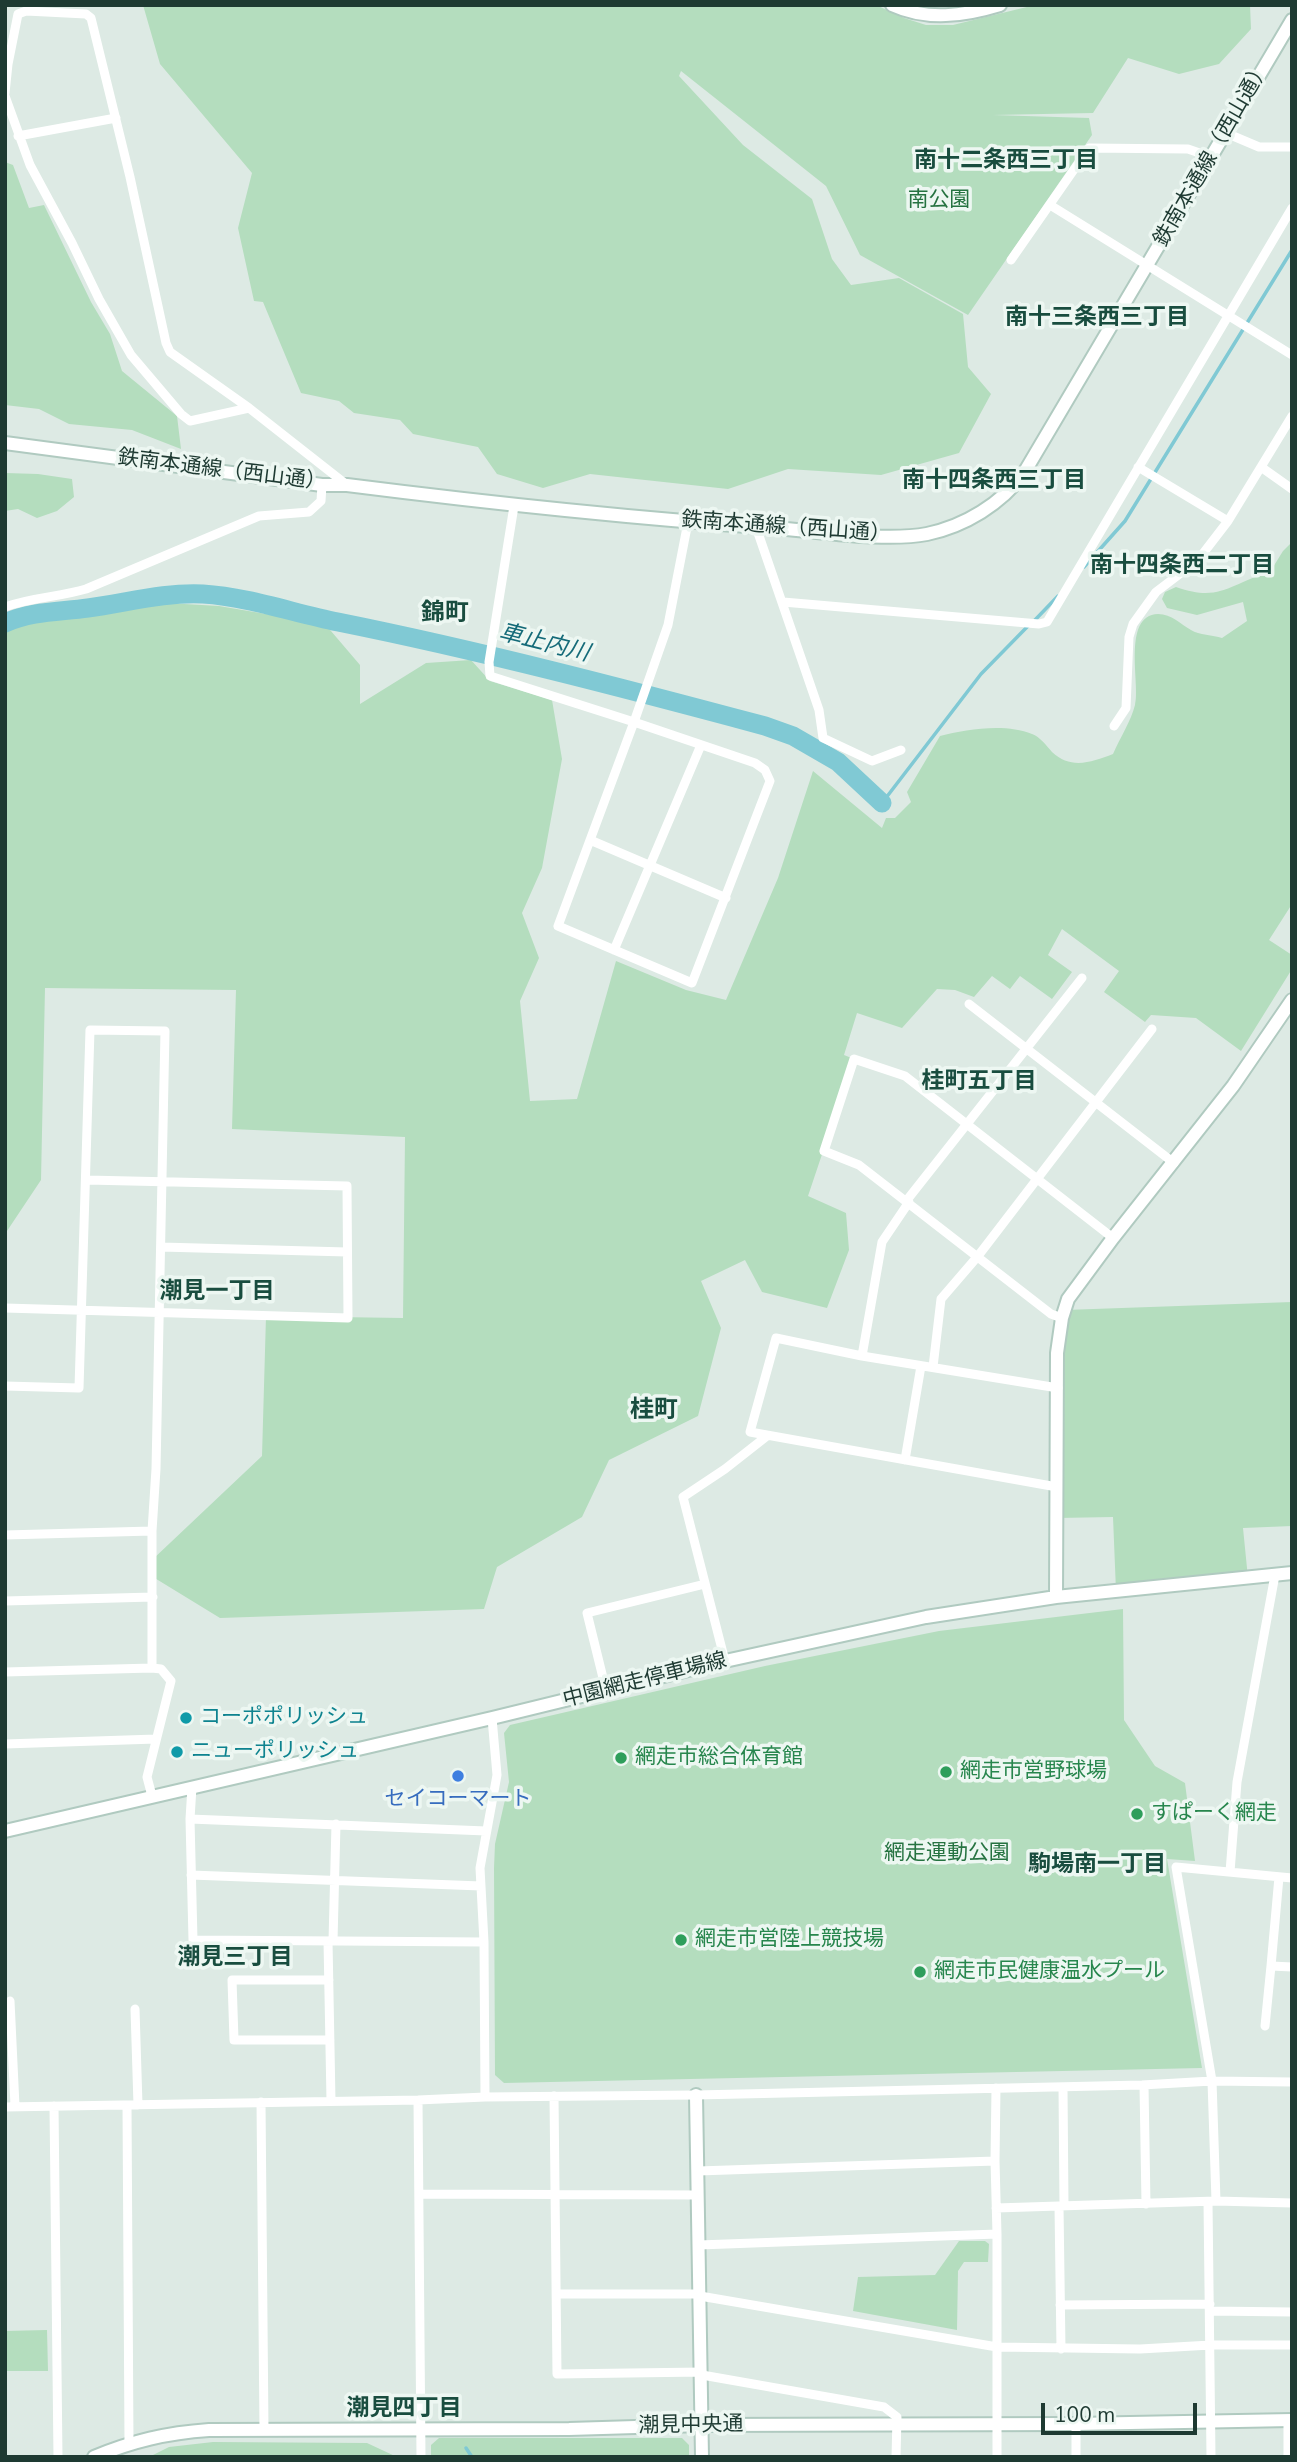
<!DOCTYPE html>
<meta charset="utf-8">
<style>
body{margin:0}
#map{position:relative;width:1297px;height:2462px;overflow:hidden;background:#ddeae4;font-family:"Nunito Sans",sans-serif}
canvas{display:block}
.frame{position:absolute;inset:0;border:7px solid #1e3a32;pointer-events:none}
.scale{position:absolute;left:1041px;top:2403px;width:156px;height:32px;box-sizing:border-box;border:4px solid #1e3a32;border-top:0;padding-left:9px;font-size:21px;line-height:24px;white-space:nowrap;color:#1e3a32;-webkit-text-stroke:5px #edf7f2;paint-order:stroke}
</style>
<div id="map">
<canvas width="1297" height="2462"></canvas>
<div class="frame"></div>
<div class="scale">100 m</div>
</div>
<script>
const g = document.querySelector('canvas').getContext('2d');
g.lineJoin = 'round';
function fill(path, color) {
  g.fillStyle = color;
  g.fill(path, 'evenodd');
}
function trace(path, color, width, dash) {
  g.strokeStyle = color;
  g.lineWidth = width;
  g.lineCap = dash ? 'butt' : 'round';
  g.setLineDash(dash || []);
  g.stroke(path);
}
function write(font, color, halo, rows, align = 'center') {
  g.font = font + ' "Nunito Sans","Noto Sans JP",sans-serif';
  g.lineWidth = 7;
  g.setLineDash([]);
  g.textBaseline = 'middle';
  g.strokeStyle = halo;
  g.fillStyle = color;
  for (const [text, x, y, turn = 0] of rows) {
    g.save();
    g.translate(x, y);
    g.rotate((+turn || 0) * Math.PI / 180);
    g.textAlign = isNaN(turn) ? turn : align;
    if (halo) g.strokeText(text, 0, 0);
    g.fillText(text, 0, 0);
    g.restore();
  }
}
fill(new Path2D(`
 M143,5H876L904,18L926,25H953L1035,5H1250L1251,29L1219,64L1179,74L1128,58L1093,113L993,115L1089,118L1092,135L968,315L860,255L826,186L681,71L679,76L743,145L812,199L832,259L851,285L899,278L963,314L968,367L991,394L959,453L881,475L788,469L728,489L590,474L543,488L497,474L478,447L413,434L400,420L354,413L339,401L301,393L263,302L254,301L238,228L252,173L160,64Z
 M5,162L13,165L29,208L44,205L91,302L110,334L122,371L177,416L181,449L132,430L69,424L39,409L5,405Z
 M5,473L38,474L72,479L74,497L57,511L37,518L18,509L5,511Z
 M1292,542V904L1269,940L1292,955V969L1241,1051L1196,1018L1151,1015L1145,1022L1104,992L1119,971L1062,929L1048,955L1072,972L1052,999L1020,976L1010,989L992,976L974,997L955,990L937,989L902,1028L857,1013L844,1055L854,1059L808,1196L846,1213L849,1250L827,1308L762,1292L745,1260L701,1281L721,1328L698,1416L609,1460L582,1517L497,1567L484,1609L220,1618L153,1577L152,1560L262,1456L266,1316L403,1318L405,1137L232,1129L236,990L45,988L41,1180L5,1234V629L17,623L61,614H91L167,603L219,606L325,624L360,665V704L426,663L471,660L490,681L552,700L562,759L542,868L522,913L539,958L520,1001L530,1101L577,1099L616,961L686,990L726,1000L778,878L813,771L882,828L886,818H895L911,802L907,792L940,736C966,729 1006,723 1032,734C1040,737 1046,745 1052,752C1071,770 1092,762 1113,754C1120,738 1131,721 1135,705C1141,686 1121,615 1158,614C1172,614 1180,624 1191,630C1199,635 1213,635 1222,638L1247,621L1243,602L1197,615L1167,608L1162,599L1165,592L1176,587C1221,603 1230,583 1270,572L1283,551Z
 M1292,1302V1526L1243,1528L1248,1578L1116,1591L1113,1517L1057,1518L1065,1310Z
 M1123,1609L1124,1720L1155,1766L1185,1783L1195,1861L1167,1859L1202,2068L504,2083L495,2075L494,1868L495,1844L509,1782L504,1733L510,1725L765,1666L939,1631Z
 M959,2241H985L989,2244L988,2262H964L958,2271L957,2330L853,2311L858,2277L935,2275Z
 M47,2330L48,2371H5V2331Z
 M439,2438H682L689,2445V2457H431V2445Z
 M213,2442L367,2443L397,2457H149L169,2447Z`), '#b4ddbe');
trace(new Path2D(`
 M1084,567L1125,521L1292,250
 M1034,621L1058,596
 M882,803L981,674L1028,626
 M466,2448L472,2457`), '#80c9d4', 3.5);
trace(new Path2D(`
 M5,623C32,611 59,612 88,608C126,603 164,592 203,594C249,597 293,613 338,622C482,651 623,688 765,726L793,736L838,762L882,803`), '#80c9d4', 19);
const secondary = new Path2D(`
 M892,5C927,21 964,16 1000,5
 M5,443L322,485H347C489,503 631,518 774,528C818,531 885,542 927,534C965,526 1001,504 1024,473L1292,20
 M1056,1597L1057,1353L1062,1318L1068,1299L1113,1238L1233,1086L1292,1000
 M5,1831L492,1718L725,1661L926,1617L1056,1597L1292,1573
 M696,2095L702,2457
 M94,2457C133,2441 166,2433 209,2430L569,2429L702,2425L1076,2424L1292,2420`);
trace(secondary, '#b0cac0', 16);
trace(new Path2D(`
 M5,93L8,64L18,14L26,11L86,14L91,18L130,177L166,343L170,352L249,408L190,421L181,414L131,355L99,299L72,243L30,165L5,96
 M1226,133L1259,147H1292
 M18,136L116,118
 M1050,205L1292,355
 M1011,260L1089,148L1188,149L1211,157
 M249,408L347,485
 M1138,467L1228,521
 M1261,467L1292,489
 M514,506L489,662L490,676L634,722L668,625L688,522
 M756,527L819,710L823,738L872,761L901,750
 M783,602L1039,624L1047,622L1292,208
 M5,607C32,597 60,597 86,589L259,516L309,512L321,501L322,485
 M634,722L755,763L765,770L770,781L692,983L558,926Z
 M1114,726L1126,708L1129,637L1133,624L1156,592L1198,560L1228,521L1292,416
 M590,840L726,898
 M614,950L701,745
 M969,1004L1174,1163
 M907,1200L1082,978
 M161,1247L347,1252
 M5,1308L348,1318L347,1186L87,1180
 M1062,1318L1051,1314L859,1165L824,1151L854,1059L905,1076L1113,1238
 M862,1356L882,1242L909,1202
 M933,1367L941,1299L978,1256L1152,1029
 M5,1386L79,1388L90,1030L165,1031L156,1469L152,1531V1668L161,1669L171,1681L147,1777L152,1796
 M905,1460L921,1366
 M1057,1487L750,1432L776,1338L862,1356L1058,1388
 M5,1535L152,1531
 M5,1601L153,1597
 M725,1661L683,1497L725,1469L767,1436
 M5,1672L152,1668
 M606,1690L587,1613L705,1584
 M5,1744L156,1739
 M192,1787L190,1819L193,1940L484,1942
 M190,1819L486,1831
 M1230,1872L1237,1782L1275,1575
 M191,1875L481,1886
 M1279,1877L1271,1966L1292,1967
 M328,1941L331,2101
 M333,1941L336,1824
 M329,1980H232L234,2040H330
 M10,2001L15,2106
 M135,2009L138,2105
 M1265,2026L1271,1966
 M1144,2085L1146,2204
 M1063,2087L1064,2206
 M996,2088L995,2161L997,2234V2457
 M554,2096L557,2374L702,2372
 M485,2097L484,1942L480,1868L497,1775L492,1718
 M418,2100L421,2457
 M261,2102L264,2430
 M127,2105L129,2443
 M54,2106L58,2457
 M5,2107L418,2100L485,2097L696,2095L1142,2085L1212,2081L1292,2082
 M698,2171L995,2161
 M419,2194L698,2195
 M1216,2201L1212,2081L1176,1867L1292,1878
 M1208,2202L1211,2457
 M1059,2206L1061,2349
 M996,2208L1216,2201L1292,2203
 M699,2245L997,2234
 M557,2294H700
 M700,2296L997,2347L1140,2349L1211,2345H1292
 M1060,2305L1210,2304
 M1210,2311L1292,2312
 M702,2375L884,2407L897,2417L896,2457
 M1076,2424V2457
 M1288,2457V2420`), '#fff', 9);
trace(secondary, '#fff', 12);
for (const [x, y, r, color] of [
 [186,1718,7,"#0f9aa8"],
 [177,1752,7,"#0f9aa8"],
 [621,1758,7,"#2e9e5b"],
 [946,1772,7,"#2e9e5b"],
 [458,1776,7,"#3f7fe0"],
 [1137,1814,7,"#2e9e5b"],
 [681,1940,7,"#2e9e5b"],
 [920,1972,7,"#2e9e5b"]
]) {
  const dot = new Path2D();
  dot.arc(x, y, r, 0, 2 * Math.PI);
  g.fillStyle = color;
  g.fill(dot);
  trace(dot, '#edf7f2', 2.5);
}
write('21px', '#1e3a32', '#edf7f2', [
 ["鉄南本通線（西山通）",1213,154,-60],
 ["鉄南本通線（西山通）",222,471,7],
 ["鉄南本通線（西山通）",786,528,4],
 ["中園網走停車場線",645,1681,-14],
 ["潮見中央通",691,2426,-1]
]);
write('21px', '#267341', '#edf7f2', [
 ["南公園",939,201],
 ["網走運動公園",947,1854]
]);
write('21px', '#0d838f', '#edf7f2', [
 ["コーポポリッシュ",200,1718],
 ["ニューポリッシュ",191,1752]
], 'left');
write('21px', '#27864d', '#edf7f2', [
 ["網走市総合体育館",635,1758],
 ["網走市営野球場",960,1772],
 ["すぱーく網走",1151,1814],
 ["網走市営陸上競技場",695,1940],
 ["網走市民健康温水プール",934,1972]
], 'left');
write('21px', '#366cbe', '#edf7f2', [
 ["セイコーマート",458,1800]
]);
write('bold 23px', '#194d3f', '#edf7f2', [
 ["南十二条西三丁目",1006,161],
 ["南十三条西三丁目",1097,318],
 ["南十四条西三丁目",994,481],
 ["南十四条西二丁目",1182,566],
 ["桂町五丁目",979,1082],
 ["潮見一丁目",217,1292],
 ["駒場南一丁目",1097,1865],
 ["潮見三丁目",235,1958],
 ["潮見四丁目",404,2409]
]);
write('italic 23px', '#156b79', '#edf7f2', [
 ["車止内川",544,644,14]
]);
write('bold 24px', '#194d3f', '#edf7f2', [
 ["錦町",445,614],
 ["桂町",654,1411]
]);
</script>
